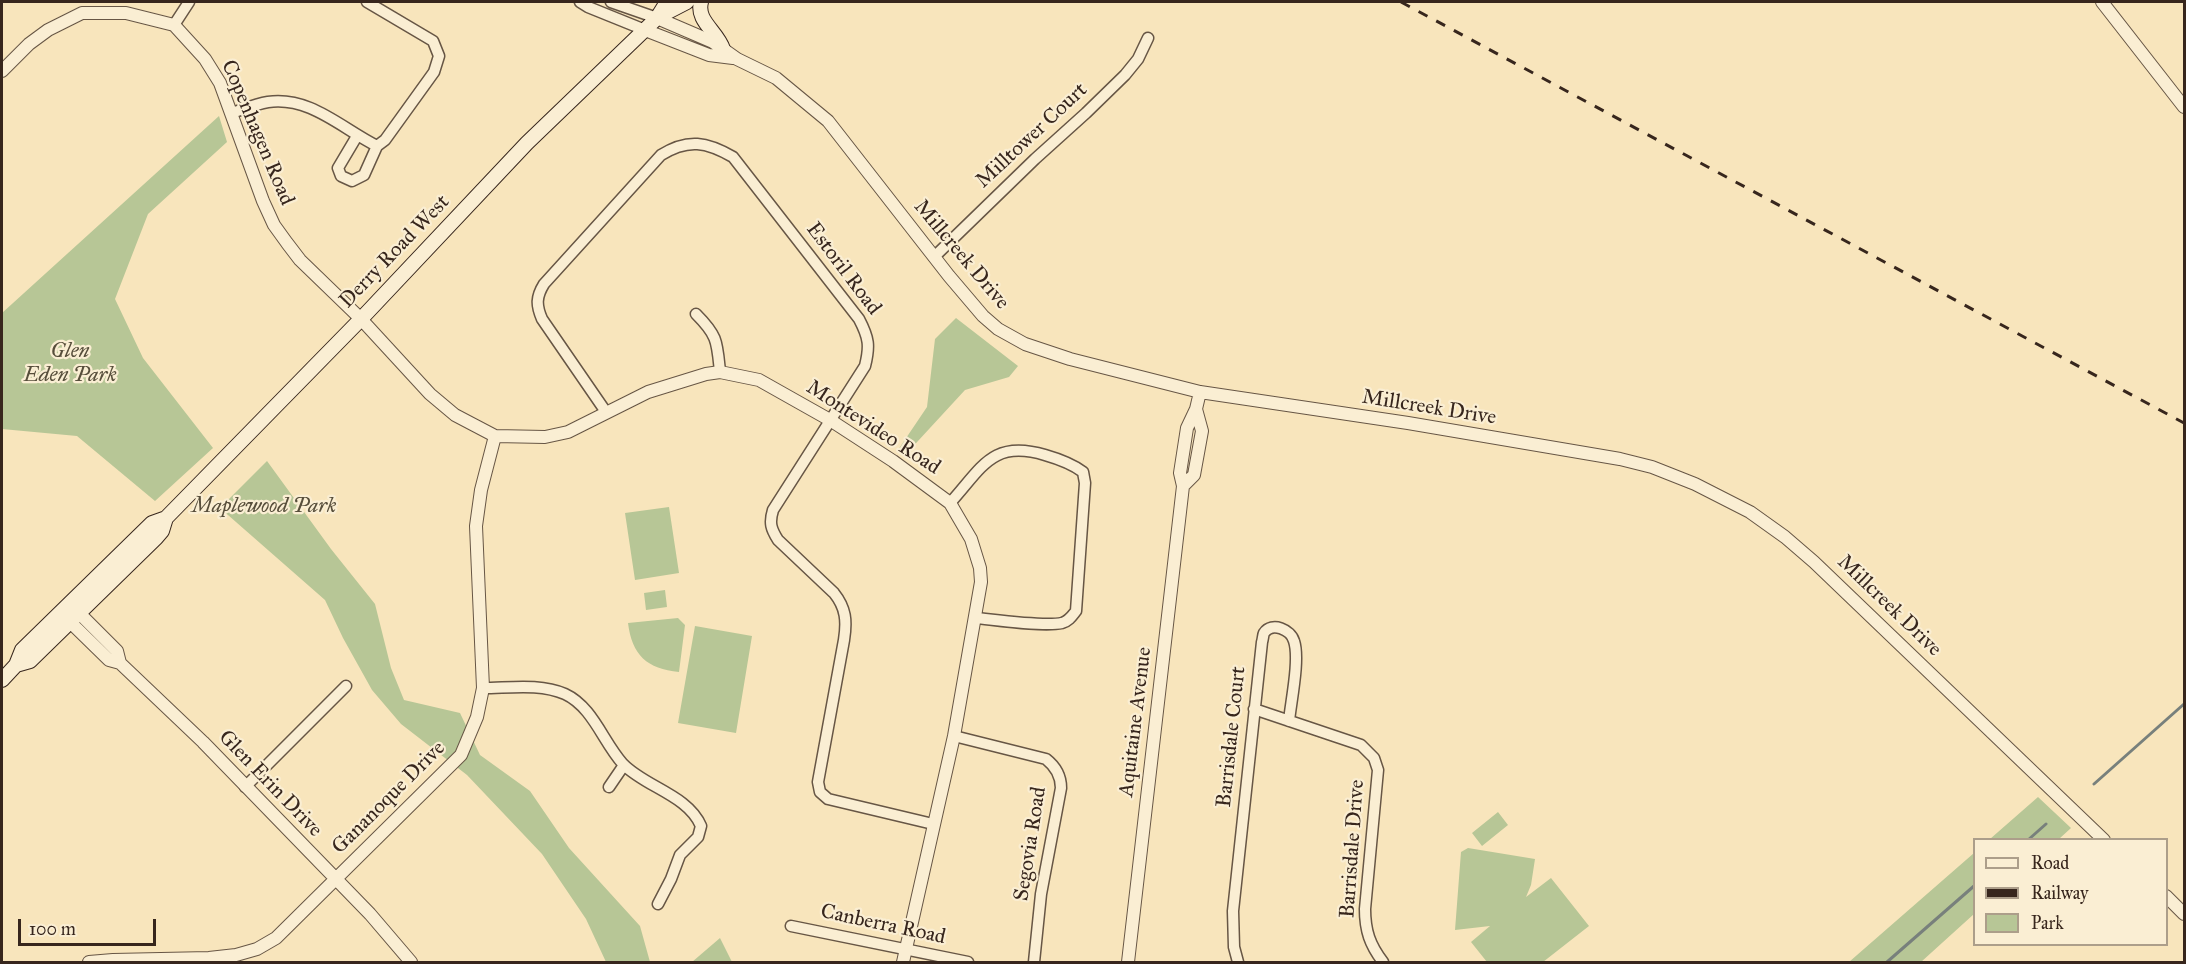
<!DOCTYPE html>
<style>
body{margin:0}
#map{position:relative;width:2186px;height:964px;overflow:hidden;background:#f8e5bc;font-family:"IM FELL Great Primer",serif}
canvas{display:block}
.frame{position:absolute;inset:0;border:3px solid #37261d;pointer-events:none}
.legend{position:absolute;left:1973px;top:838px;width:195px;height:108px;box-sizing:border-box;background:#faeed3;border:2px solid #ac9e8a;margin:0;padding:8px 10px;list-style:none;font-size:18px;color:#37261d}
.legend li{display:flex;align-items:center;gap:12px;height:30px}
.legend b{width:30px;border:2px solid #ac9e8a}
.scale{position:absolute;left:18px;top:919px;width:138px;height:27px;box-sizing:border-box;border:3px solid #37261d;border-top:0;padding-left:8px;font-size:18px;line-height:21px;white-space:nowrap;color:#37261d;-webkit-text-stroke:4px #faeed3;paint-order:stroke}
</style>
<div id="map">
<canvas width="2186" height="964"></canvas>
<div class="frame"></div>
<ul class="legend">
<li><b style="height:8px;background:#faeed3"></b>Road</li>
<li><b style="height:8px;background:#37261d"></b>Railway</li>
<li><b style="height:16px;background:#b7c696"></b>Park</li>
</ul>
<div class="scale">100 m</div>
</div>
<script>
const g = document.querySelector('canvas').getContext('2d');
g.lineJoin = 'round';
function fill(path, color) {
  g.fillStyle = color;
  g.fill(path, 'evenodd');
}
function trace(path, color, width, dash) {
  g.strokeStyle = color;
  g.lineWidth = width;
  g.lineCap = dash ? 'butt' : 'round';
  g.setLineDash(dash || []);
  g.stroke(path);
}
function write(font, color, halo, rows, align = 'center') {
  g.font = font + ' "IM FELL Great Primer",serif';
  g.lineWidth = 4.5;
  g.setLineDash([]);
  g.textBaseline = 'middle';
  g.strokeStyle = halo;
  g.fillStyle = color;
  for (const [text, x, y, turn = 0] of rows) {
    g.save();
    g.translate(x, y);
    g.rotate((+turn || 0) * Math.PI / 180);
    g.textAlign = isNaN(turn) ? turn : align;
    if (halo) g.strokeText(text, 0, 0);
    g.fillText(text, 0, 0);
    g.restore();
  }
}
fill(new Path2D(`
 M219,116L227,142L148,214L115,299L143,358L213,448L155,501L77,436L2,429V313Z
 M956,318L1018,366L1009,377L965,390L906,454L898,450L927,407L935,339Z
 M267,461L331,549L375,604L391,668L404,700L460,713L480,755L530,791L569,848L640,926L650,962H606L586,919L542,854L467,775L401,724L372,690L343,638L325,600L220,508Z
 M669,507L679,573L635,580L625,513Z
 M665,590L667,607L646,610L644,593Z
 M678,618L685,625L679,672C647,669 632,655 628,623Z
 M695,626L752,636L736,733L678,723Z
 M2038,797L2071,828L2059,839H1990Z
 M1498,812L1508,825L1482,846L1472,833Z
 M1468,848L1535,859L1531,885L1526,897L1551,878L1589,926L1543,962H1487L1471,942L1490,926L1455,930L1461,852Z
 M1974,853V914L1921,962H1849Z
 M720,938L732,962H692Z`), '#b7c696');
trace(new Path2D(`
 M2094,784L2184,704
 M2028,840L2046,824
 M1887,962L1974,886`), '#78807c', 3);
const minor = new Path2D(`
 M580,2L588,7L645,30
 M611,2L657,18
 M174,25L189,2
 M232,113C244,109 256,104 268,102C310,96 341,128 377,146L385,140L434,72L439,56L433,41L367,2
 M357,136L338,168L341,176L352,181L364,175L377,146
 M934,257L1035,159L1086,113L1125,75L1138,59L1148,38
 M696,314C718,336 717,342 720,372
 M606,412L542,319C536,305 536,297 544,284L661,155C688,138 707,142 733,157L859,319C869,338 870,346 865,366L773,510C769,523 771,529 778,540L834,593C846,608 847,621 844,640L818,782L820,792L828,799L933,824
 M950,503C982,468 992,439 1045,455C1059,459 1071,463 1083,472L1085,483L1076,611C1072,616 1069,621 1062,623C1044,627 996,620 976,618
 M483,688C509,688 540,683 565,694C593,707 603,742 623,764C645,787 688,795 701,826L698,837L680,855L671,879L658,904
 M1254,709L1361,745L1374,758L1378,770L1365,909C1365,931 1370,945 1383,962
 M954,736L1046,759C1055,766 1061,776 1061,788L1041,894L1034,962
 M245,787L346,686
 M609,787L624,765
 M791,926L968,962
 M1238,962L1234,947L1233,911L1262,642C1263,639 1263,635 1264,633C1272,621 1291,630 1294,641C1300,659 1291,701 1289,721`);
const tertiary = new Path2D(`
 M2102,2L2184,107
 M657,18L713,42L737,59L776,78L828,121L949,276L983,316L998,329L1025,344L1070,359L1200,392L1408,423L1620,459L1652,467L1695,484L1750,512L1785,537L1814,562L2104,840
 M645,30L709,55L733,58
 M2,71L29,44L48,30L82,13H126L174,25L205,59L220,83L263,201L274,225L287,243L300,260L361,319L430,394L455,415L495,436L545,437L568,432L648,392L706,374L720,372L759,380L830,420L893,461L950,503L971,539L980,568L981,582L954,736L903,962
 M1183,486L1194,475L1202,431L1196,409
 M74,608L117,651L120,663L203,742L370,914L411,962
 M65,617L109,660L120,663
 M2166,896L2184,914
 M89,962L113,960L209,958L236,955L257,949L276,938L461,755L477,717L483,688L476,526L481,490L495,436
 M1128,962L1183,486L1180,473L1187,428L1196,409L1200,392`);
const secondary = new Path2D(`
 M701,2C696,21 717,31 723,49
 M658,17L687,2
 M16,665L30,661L156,538L162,531L166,518
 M2,680L16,665L22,650L152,523L166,518L361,319L527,143L657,18L667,2`);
trace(minor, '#675645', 13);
trace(tertiary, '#675645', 14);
trace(secondary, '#37261d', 16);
trace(minor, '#faeed3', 10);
trace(tertiary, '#faeed3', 12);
trace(secondary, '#faeed3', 14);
trace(new Path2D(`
 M1401,2L2184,423`), '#37261d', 3, [10, 10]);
write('21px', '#37261d', '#faeed3', [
 ["Copenhagen Road",257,133,67],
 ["Milltower Court",1032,136,-43],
 ["Derry Road West",395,252,-46],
 ["Millcreek Drive",961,255,50],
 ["Estoril Road",843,269,53],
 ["Millcreek Drive",1429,408,9],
 ["Montevideo Road",873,428,33],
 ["Millcreek Drive",1889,606,44],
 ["Aquitaine Avenue",1136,722,-83],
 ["Barrisdale Court",1232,737,-84],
 ["Glen Erin Drive",270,784,46],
 ["Gananoque Drive",389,798,-45],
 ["Segovia Road",1031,844,-81],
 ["Barrisdale Drive",1353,849,-86],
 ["Canberra Road",883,925,12]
]);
write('italic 21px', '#574e3b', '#faeed3', [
 ["Glen",70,352],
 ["Eden Park",70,376],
 ["Maplewood Park",264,507]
]);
</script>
